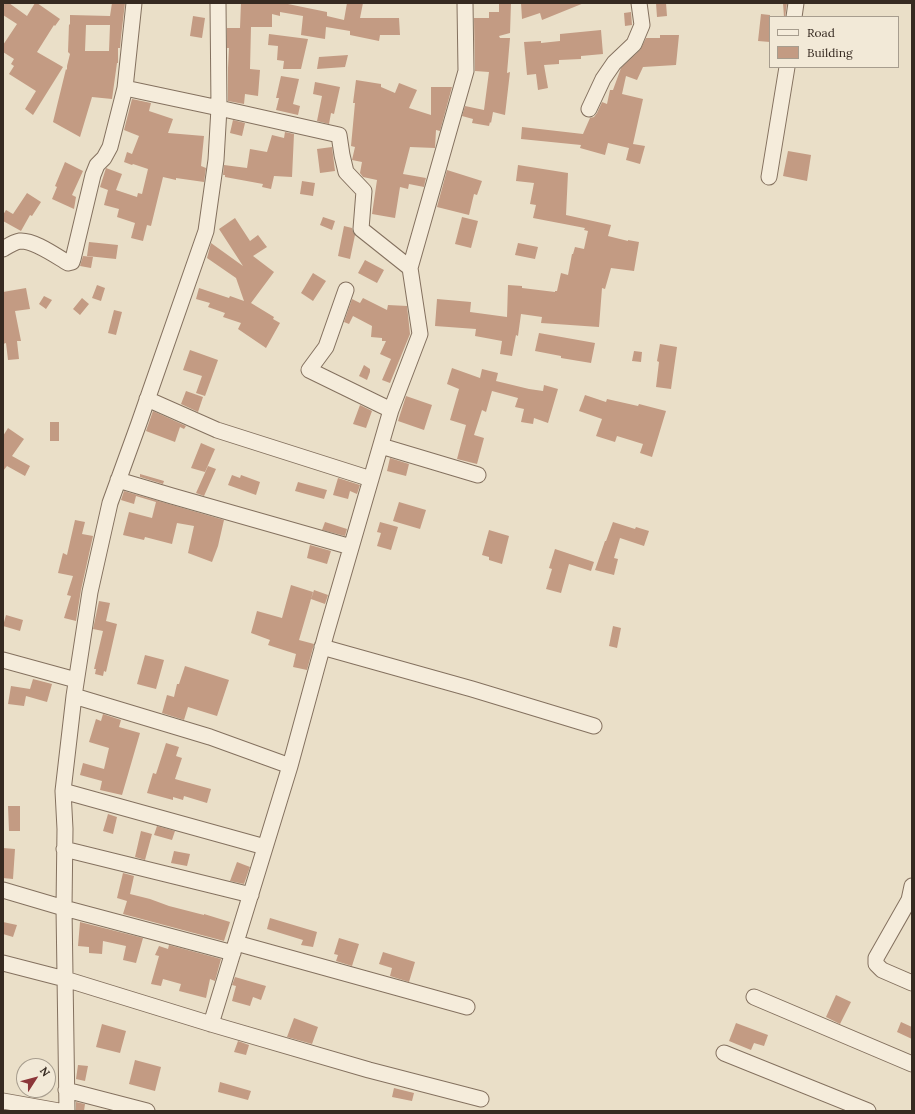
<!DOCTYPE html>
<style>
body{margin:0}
#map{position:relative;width:915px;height:1114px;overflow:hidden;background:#eadfc8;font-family:Lora,serif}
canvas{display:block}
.frame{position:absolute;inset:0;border:4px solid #362a21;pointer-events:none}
.legend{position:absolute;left:769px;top:16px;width:130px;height:52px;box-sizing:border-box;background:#f2e9d7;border:1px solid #a79d8e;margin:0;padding:5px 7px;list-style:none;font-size:12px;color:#362a21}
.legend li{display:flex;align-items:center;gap:8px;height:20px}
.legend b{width:20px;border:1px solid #a79d8e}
.north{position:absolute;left:16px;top:1058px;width:40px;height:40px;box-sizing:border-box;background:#f2e9d7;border:1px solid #a79d8e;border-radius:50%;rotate:54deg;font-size:11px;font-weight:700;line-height:16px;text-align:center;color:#362a21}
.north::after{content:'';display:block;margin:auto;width:14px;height:18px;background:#8c3639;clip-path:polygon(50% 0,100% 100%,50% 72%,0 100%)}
</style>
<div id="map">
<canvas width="915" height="1114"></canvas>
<div class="frame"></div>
<ul class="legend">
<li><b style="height:5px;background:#f5ecdb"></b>Road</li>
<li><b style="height:11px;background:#c39b83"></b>Building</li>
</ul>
<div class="north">N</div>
</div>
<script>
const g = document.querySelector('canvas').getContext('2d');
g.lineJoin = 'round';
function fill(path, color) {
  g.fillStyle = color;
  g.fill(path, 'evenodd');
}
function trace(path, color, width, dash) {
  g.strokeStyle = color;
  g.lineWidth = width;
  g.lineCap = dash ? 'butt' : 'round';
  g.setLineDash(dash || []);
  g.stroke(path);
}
fill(new Path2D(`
 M5,3H9L27,16L35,3H37L60,19L55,26L54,25L37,52L63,67L33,115L25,109L36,91L9,74L14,66L11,64L14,59L3,52V45L17,24L3,15V6Z
 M112,3H125L121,37L120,48H118V63H117L112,99L92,97L80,137L53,122L66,69L67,70V66L70,54L68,52L69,24L70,25V15L110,16ZM86,25H110L109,51H85Z
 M241,3H283L327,12V16L344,20L347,3H363L360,18H399L400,35H380L379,41L350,35V31L326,27L325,39L301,35L303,16L280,12V16L272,14V27H251L250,69L260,70L258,96L245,94L244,104L228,101V68L229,48H227V28H240Z
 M499,3H511L510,33L499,36L500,38H510L507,73L510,72L505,115L493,112L491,123L490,122L489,126L472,123L473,119L462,116L465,106L484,110L489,72L475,71L474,18H489V12H499Z
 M521,3H584L542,20L540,13L522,19Z
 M656,3H666L667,16L657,17Z
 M783,3H787L785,17H784Z
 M631,12L632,25L625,26L624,13Z
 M761,14L770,15V42L758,41Z
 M193,16L205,18L202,38L190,36Z
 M601,30L603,54L581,56V59L559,60V64L544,65L548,88L538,90L536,74L527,75L524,42L541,41V43L560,41V34Z
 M269,34L308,39L301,69H283L284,61L277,60L278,46L268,45Z
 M660,35H679L676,65L643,67L637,80L626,76L622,94L643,99L633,144L645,146L640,164L626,160L629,148L608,143L605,155L580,148L581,145L521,139L522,127L583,134L590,118L594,117L597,113L602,102L607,104L610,90H613L621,68L640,50L646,38H660Z
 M348,55L345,67L317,69L319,57Z
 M281,76L299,79L293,104L300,106L298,115L276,110L279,98H276Z
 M356,80L381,84V87L395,93L399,83L417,90L409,108L431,115V87H452L440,131L436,130L435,148L410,147L403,174L426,178L425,182L424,187L409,184L408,189L400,187L395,218L372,214L377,180L363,177L360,173L362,162L352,160L355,147L351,146L355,103H353Z
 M315,82L340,87L334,114L331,113L329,124L317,121L322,96L313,94Z
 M132,99L151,103L149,111L173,119L168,133L204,136L201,166L206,168L204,182L176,178V180L163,177L151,226L147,225L143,241L131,238L135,223L117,217L119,209L104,205L108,190L100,187L106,168L122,174L116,190L137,197L138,193L142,194L148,169L133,164L132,165L124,162L127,152L132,154L139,136L124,130Z
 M233,120L245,123L242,136L230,133Z
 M285,132L294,134L292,177L274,176L271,189L262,187L263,184L225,177V175H223L224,165L247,168L250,149L267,152L272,135L284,138Z
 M332,147L335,171L320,173L317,149Z
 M788,151L811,155L807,181L783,176Z
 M65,162L83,171L72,195L76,197L74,209L52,199L57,187L55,186Z
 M518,165L568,173L566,215L611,225L608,236L628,241V240L639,242L634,271L611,268L605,289L602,288L599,327L541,323L542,317L521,314L518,336L516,335L512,356L500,354L502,341L475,336L476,329L435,326L437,299L471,302L470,312L507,317L508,285L522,286V288L555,292V291H557L561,273L568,275L572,254H573L575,247L584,249L588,231L584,230L585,228L533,218L536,205L530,204L534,183L516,181Z
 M447,170L482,181L477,195L474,194L469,215L437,207Z
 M302,181L315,183L313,196L300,194Z
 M27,193L41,202L32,216L30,215L21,231L3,221V215L6,210L13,214Z
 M323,217L335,221L332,230L320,225Z
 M462,217L478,221L471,248L455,244Z
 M235,218L250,241L258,235L267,247L253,256L274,272L251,303L274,317L273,319L280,323L266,348L238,329L241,323L223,317L225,313L208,307L210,303L196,299L199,288L229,298L230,296L244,301L236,278L207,258L211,243L243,266L219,229Z
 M344,226L352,228L353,232L355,235L350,259L338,256Z
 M89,242L118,245L116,259L87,256Z
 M518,243L538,247L535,259L515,255Z
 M83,256L93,257L91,268L80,266Z
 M365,260L384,270L377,283L358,273Z
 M313,273L326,281L313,301L301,293Z
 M97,285L105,288L101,301L92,298Z
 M26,288L30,309L15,311L21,341H17L19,359L8,360L6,343L3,344V292Z
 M44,296L52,300L46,309L39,304Z
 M82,298L89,304L80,315L73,309Z
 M363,298L387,310L388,305L407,306L410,334L390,383L382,380L391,359L380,354L386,341H382V338L371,337L372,326L353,316L349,324L344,322L352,299L360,303Z
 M114,310L122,312L116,335L108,333Z
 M539,333L595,343L591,363L561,358V356L535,351Z
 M660,344L677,347L671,389L656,387L659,362L657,361Z
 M190,350L218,360L205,396L196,393L202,376L183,370Z
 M634,351L642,352L641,362L632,361Z
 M364,365L370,369V372L367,380L359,376Z
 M452,368L480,378L482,369L498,373L496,381L529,389L543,391L544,385L558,389L548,423L534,418L533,424L521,422L524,409L515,407L518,398L492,391L486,412L482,410L474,435L484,438L477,464L457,459L466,425L450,420L459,389L447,384Z
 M186,391L203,397L198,412L181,404Z
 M585,395L606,402L607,399L638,406L639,404L666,411L652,457L640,453L643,444L617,436L615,442L596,436L602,419L579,411Z
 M406,396L432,405L424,430L398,421Z
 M360,405L372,411L366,428L353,424Z
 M153,411L186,426L184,429L180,427L175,442L146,431Z
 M50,422H59V441H50Z
 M8,428L24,439L12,456L30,466L25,476L7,466L3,471V436Z
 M201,443L215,449L205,472L191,468Z
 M390,458L409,464L406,476L387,471Z
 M208,466L216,469L204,496L196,493Z
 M140,474L164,481L163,484L140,477Z
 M232,475L240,478L241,475L260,482L256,495L228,485Z
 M338,478L360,485L357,494L350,491L348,499L333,495Z
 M298,482L327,490L324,499L295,491Z
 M124,491L224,520L218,546L212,562L188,553L194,526L177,523L172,544L145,537L144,540L123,535L129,512L152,518L156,502L136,496L134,504L121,500Z
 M399,502L426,510L420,529L393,521Z
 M75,520L85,522L82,534L93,536L81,590L76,621L64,618L69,602L71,596L67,595L73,576L58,573L63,553L67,555Z
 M325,522L347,529L345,536L322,530Z
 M380,522L398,527L391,550L377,546L381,533L377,532Z
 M613,522L635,529L636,527L649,531L644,546L620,538L614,558L618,559L614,575L595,570L605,541H606Z
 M489,530L509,536L502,564L489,560V557L482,555Z
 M310,545L331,551L327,564L307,558Z
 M555,549L594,562L591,571L569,564L561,593L546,589L552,569L549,568Z
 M291,585L313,592L299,640L314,644L307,670L293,667L296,654L268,645L270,640L251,633L257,611L282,618Z
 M314,590L328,595L325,604L311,599Z
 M99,601L110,603L106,621L117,624L106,672L104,671L103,676L95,674L96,669H94L103,631L93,629Z
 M6,615L23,620L20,631L3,626Z
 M613,626L621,628L617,648L609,646Z
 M145,655L164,660L156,689L137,684Z
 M185,666L229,680L217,716L188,707L184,720L162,713L167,695L174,697L177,684H179Z
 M33,679L52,684L47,702L26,696L24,706L8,704L11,686L30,689Z
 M103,714L121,720L119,727L140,733L122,795L100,790L102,781L80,775L83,763L104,769L109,748L89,742L96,719L101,721Z
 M166,743L179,747L176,756L182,758L175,779L211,789L207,803L184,796L183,800L173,797V800L147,793L153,773L156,774Z
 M8,806H20V831H9Z
 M108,814L117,817L113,834L103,831Z
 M157,826L175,831L172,840L154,835Z
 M141,831L152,834L145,860L135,857Z
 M3,848L15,849L13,879L3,878Z
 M174,851L190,854L187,866L171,863Z
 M237,862L250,867L244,884L230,881Z
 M123,873L134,876L130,894L150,899L169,906L204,915V914L230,922L224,941L123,914L127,901L117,898Z
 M270,918L317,932L313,947L301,945L303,940L267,929Z
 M3,922L17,925L13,937L3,934Z
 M80,922L143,938L136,963L123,960L126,946L103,941L102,954L89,953V947L78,946Z
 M339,938L359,944L352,966L336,961L338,955L334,954Z
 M169,945L221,959L215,981L210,979L206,998L179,991L181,984L163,979L161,986L151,984L159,956L155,955L159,946L168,949Z
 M383,952L415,962L409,982L390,976L392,968L379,964Z
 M235,977L266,986L261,1000L253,997L250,1006L232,1001L236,986L232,985Z
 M836,995L851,1002L840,1024L826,1017Z
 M294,1018L318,1027L312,1044L287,1037Z
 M901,1022L912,1027V1039L897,1032Z
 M736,1023L768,1035L764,1046L754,1043L751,1050L729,1041Z
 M102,1024L126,1031L120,1053L96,1047Z
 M238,1041L249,1045L246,1055L234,1052Z
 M135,1060L161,1067L155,1091L129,1084Z
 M78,1065L88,1066L85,1081L76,1079Z
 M220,1082L251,1091L248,1100L218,1092Z
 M394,1088L414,1093L412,1101L392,1097Z
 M76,1102L85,1104L84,1111H76Z`), '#c39b83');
const minor = new Path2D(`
 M794,17L796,3
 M125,88L219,108L339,135L342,155L346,172L364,191L361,229L410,268L420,334L391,410L326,634L290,766L211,1024
 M589,109L603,79L614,63L634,44L642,25L639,3
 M769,177L787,67
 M3,249C8,246 14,242 20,241C34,240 56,256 68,263L72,262L73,259L93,175L97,165L104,158L110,147L125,88L134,3
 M410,268L466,71L465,3
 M346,290L326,347L309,370L391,410
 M147,399L217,430L371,479
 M381,446L478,475
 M118,480L172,496L351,547
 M322,647L472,689L594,726
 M3,660L76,680
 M74,696L210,737L290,766
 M63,791L265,847
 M64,849L251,895
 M912,886L909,900L876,958V964L882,970L912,983
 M3,890L64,908L233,953
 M236,943L467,1007
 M3,963L65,979L211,1024L369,1070L481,1099
 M754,997L912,1064
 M724,1053L868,1111
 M66,1090L147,1111
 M3,1101L59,1111
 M67,1111L64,908L65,829L63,791L74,696L90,592L110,503L139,423L206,231L216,160L219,108L218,3`);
trace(minor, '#84715f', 17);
trace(minor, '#f5ecdb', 15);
</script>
